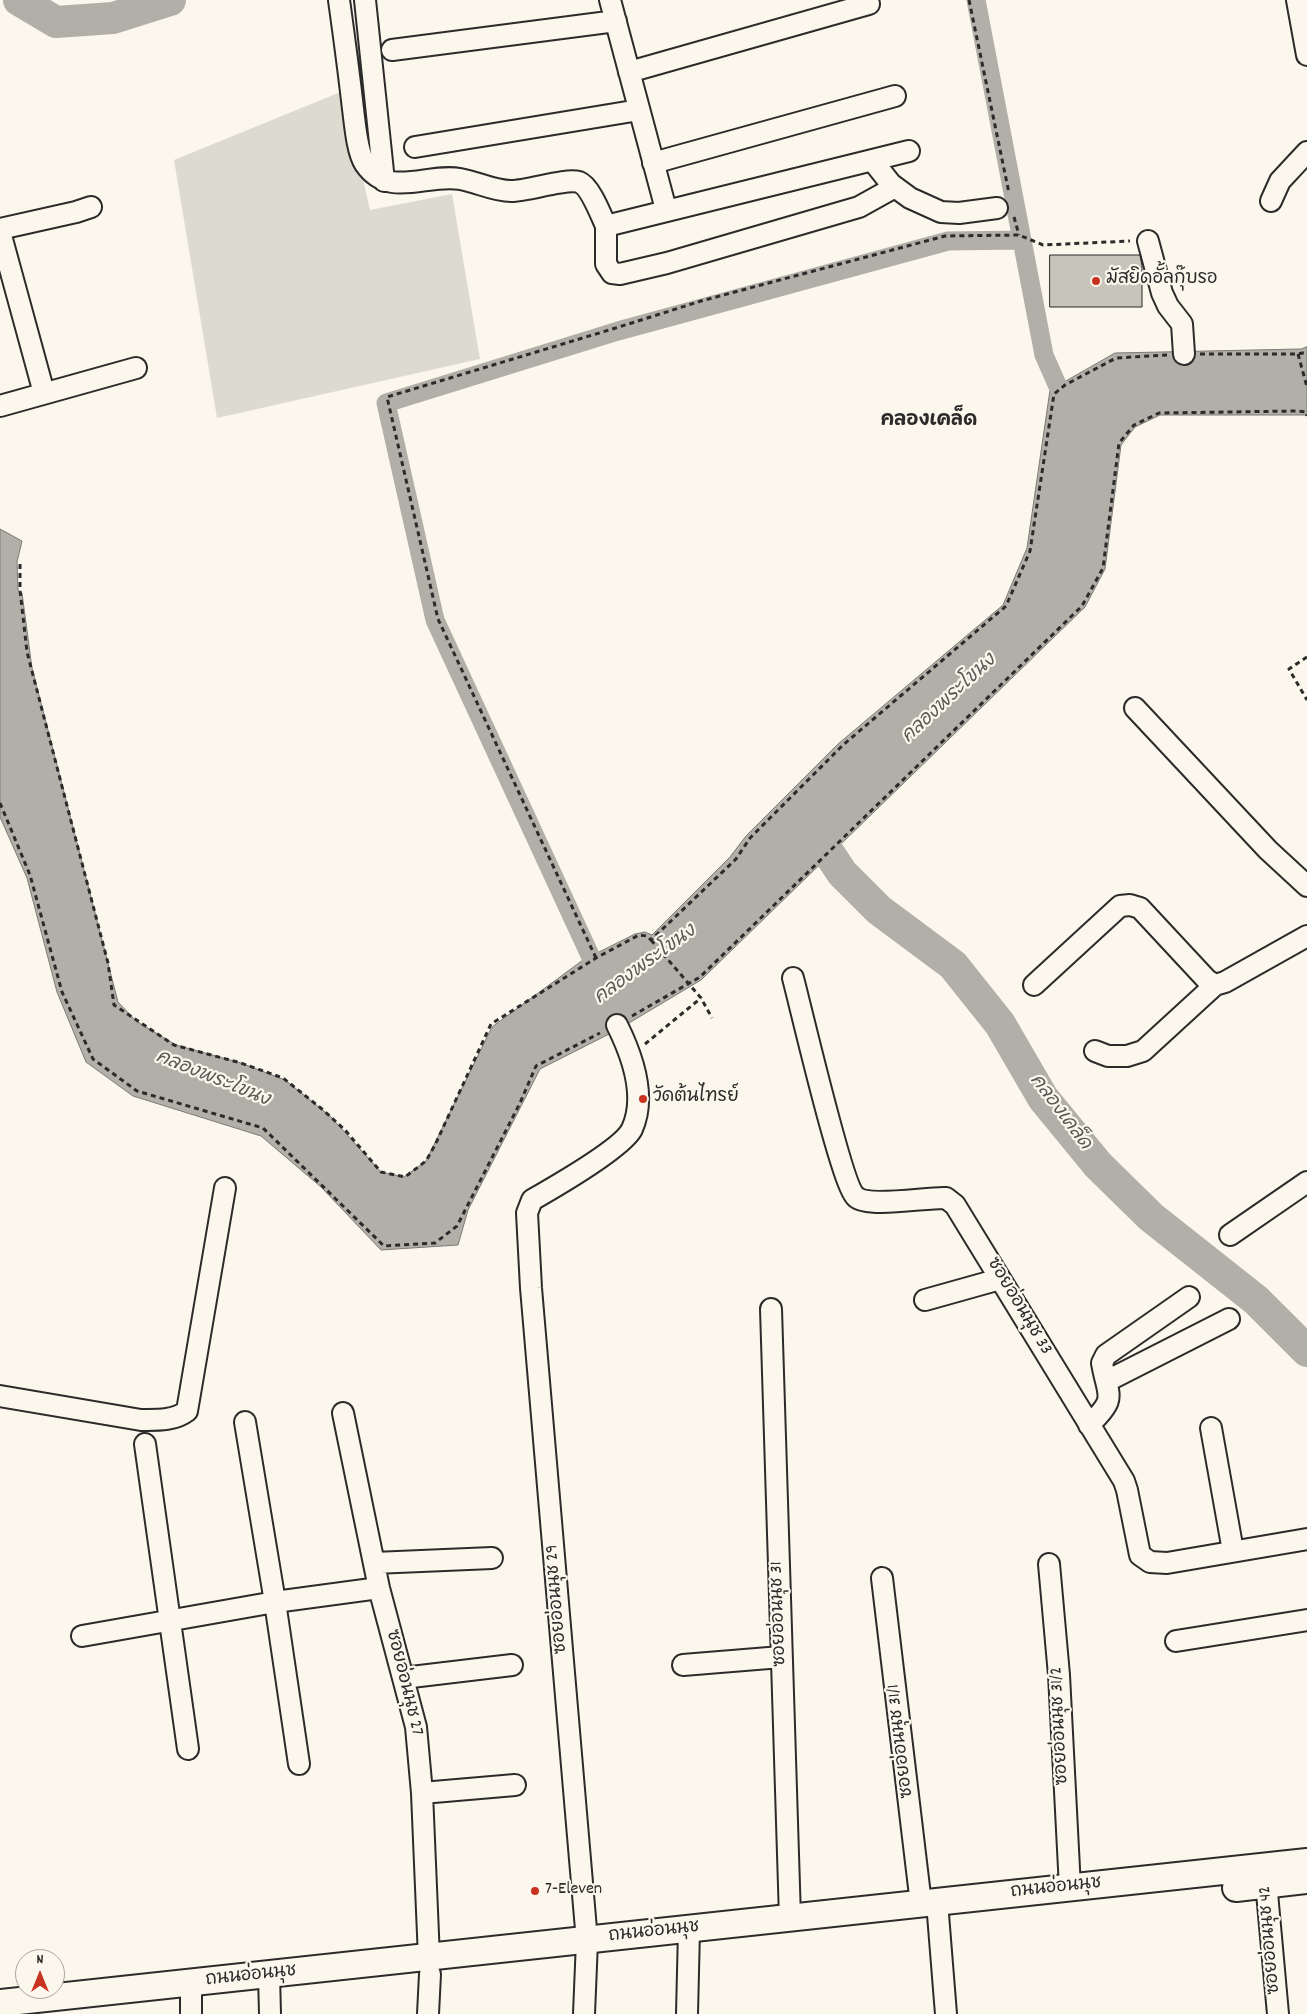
<!DOCTYPE html>
<meta charset="utf-8">
<style>
body{margin:0}
#map{position:relative;width:1307px;height:2014px;overflow:hidden;background:#fbf7ec;font-family:Dekko,sans-serif}
canvas{display:block}
.north{position:absolute;left:15px;top:1949px;width:50px;height:50px;box-sizing:border-box;background:#fbf7ec;border:1px solid #a8a59f;border-radius:50%;rotate:0deg;font-size:14px;font-weight:700;line-height:20px;text-align:center;color:#2b2b2b}
.north::after{content:'';display:block;margin:auto;width:18px;height:22px;background:#c8321e;clip-path:polygon(50% 0,100% 100%,50% 72%,0 100%)}
</style>
<div id="map">
<canvas width="1307" height="2014"></canvas>
<div class="north">N</div>
</div>
<script>
const g = document.querySelector('canvas').getContext('2d');
g.lineJoin = 'round';
function fill(path, color) {
  g.fillStyle = color;
  g.fill(path, 'evenodd');
}
function trace(path, color, width, dash) {
  g.strokeStyle = color;
  g.lineWidth = width;
  g.lineCap = dash ? 'butt' : 'round';
  g.setLineDash(dash || []);
  g.stroke(path);
}
function write(font, color, halo, rows, align = 'center') {
  g.font = font + ' Dekko,"Playpen Sans Thai",sans-serif';
  g.lineWidth = 4.5;
  g.setLineDash([]);
  g.textBaseline = 'middle';
  g.strokeStyle = halo;
  g.fillStyle = color;
  for (const [text, x, y, turn = 0] of rows) {
    g.save();
    g.translate(x, y);
    g.rotate((+turn || 0) * Math.PI / 180);
    g.textAlign = isNaN(turn) ? turn : align;
    if (halo) g.strokeText(text, 0, 0);
    g.fillText(text, 0, 0);
    g.restore();
  }
}
fill(new Path2D(`
 M343,91L370,210L452,194L480,359L217,418L174,160Z`), '#dddad0');
const water = new Path2D(`
 M1307,347V415H1160L1135,427L1121,445L1105,569L1085,607L701,980L619,1029L540,1069L468,1210L458,1245L381,1250L321,1187L261,1136L133,1096L86,1062L57,992L27,878L0,817V529L22,541L17,562L18,590L22,593L32,668L118,1002L136,1021L176,1045L241,1063L285,1080L330,1116L381,1172L404,1177L426,1161L492,1027L583,960L635,934L645,932L652,935L730,857L746,836L838,744L1003,605L1027,548L1050,390L1115,353L1301,349Z`);
fill(water, '#b1afa7');
trace(water, '#7b7a75', 1);
trace(new Path2D(`
 M976,0L1044,355L1067,407
 M601,979L435,620L386,403L618,331L948,241L1022,240`), '#b1afa7', 19);
trace(new Path2D(`
 M19,0L56,22L113,18L170,0
 M815,832L842,873L879,910L953,965L1000,1024L1043,1098L1098,1165L1151,1217L1256,1300L1307,1351`), '#b1afa7', 32);
const building = new Path2D(`
 M1050,255H1140L1142,266V307H1050Z`);
fill(building, '#c7c4bc');
trace(building, '#2b2b2b', 1);
const minor = new Path2D(`
 M339,0C344,36 349,73 353,109C355,124 357,152 365,164C389,199 427,173 460,179C478,182 493,191 511,191C529,191 565,178 579,182C590,186 601,215 606,226L909,151
 M365,0L384,181
 M610,0L664,202
 M1297,0L1307,55
 M392,50L616,21
 M629,72L869,4
 M415,147L639,110
 M872,160L891,184L910,198L941,212L959,213L997,208
 M653,163L895,96
 M1271,201L1280,181L1307,152
 M606,226V264L612,273L620,274L667,263L859,207L895,187
 M0,229L76,212L91,207
 M0,232L44,393
 M1148,241L1162,293L1168,306L1182,324L1184,354
 M0,406L136,368
 M1135,708L1268,850L1307,886
 M793,978C801,1008 842,1186 856,1197C869,1208 927,1197 946,1198L955,1205L1124,1481L1127,1490L1140,1555L1150,1562L1167,1563L1307,1539
 M1034,985L1120,906L1130,905L1140,908L1207,980L1215,985L1225,982L1307,936
 M1095,1051L1108,1056H1127L1143,1051L1215,985
 M1230,1235L1307,1182
 M925,1300L1000,1279
 M771,1309L790,1918
 M1107,1381L1229,1319
 M0,1396L141,1420C157,1420 174,1421 187,1411L225,1188
 M343,1413L379,1588L416,1727L422,1793L429,1958
 M245,1422L275,1602L299,1764
 M1089,1425C1118,1397 1108,1398 1102,1363L1106,1355L1189,1297
 M1211,1428L1233,1551
 M145,1444L188,1749
 M374,1563L492,1558
 M1049,1564L1059,1675L1070,1888
 M882,1578L921,1904
 M82,1636L275,1602L379,1588
 M1176,1641L1307,1620
 M683,1665L781,1657
 M403,1678L512,1665
 M422,1793L515,1785
 M1265,1871L1278,2014
 M937,1902L946,2014
 M269,1975L270,2014
 M191,2014V1983
 M428,2014L430,1974
 M584,2014L587,1941L531,1288L527,1213L532,1200C553,1188 623,1148 632,1129C647,1096 632,1055 617,1025
 M687,2014L689,1930`);
const major = new Path2D(`
 M1236,1888L1307,1880
 M0,2003L1307,1862`);
trace(minor, '#2b2b2b', 24);
trace(major, '#2b2b2b', 30);
trace(new Path2D(`
 M969,0L1009,193
 M1014,217L1019,235
 M1200,354H1298L1307,352
 M1298,354L1307,387
 M20,564V590L27,652L108,963L114,1005L174,1045L241,1063L283,1078L322,1109L345,1130L381,1172L405,1177L426,1161L435,1145L491,1024L596,958L639,935L647,936L651,940L736,859L750,838L843,745L1006,606L1030,551L1054,394L1065,385L1116,358L1167,355
 M1307,657L1289,669L1307,700
 M0,803L30,875L62,992L93,1059L137,1091L263,1128L384,1246L435,1243L457,1226L520,1103L536,1066L600,1033
 M651,940L701,998L712,1018
 M596,958L438,619L387,397L619,327L701,301L945,236L1019,235L1043,245L1130,241
 M632,1016L700,977L1082,606L1103,568L1119,443L1134,425L1159,413L1297,411L1306,412L1307,416
 M645,1044L701,998`), '#2b2b2b', 3, [5, 4]);
trace(minor, '#fbf7ec', 20);
trace(major, '#fbf7ec', 26);
for (const [x, y, r, color] of [
 [1096,281,5,"#c8321e"],
 [643,1099,5,"#c8321e"],
 [535,1891,5,"#c8321e"]
]) {
  const dot = new Path2D();
  dot.arc(x, y, r, 0, 2 * Math.PI);
  g.fillStyle = color;
  g.fill(dot);
  trace(dot, '#fbf7ec', 2);
}
write('18px', '#2b2b2b', '#fbf7ec', [
 ["มัสยิดอั้ลกุ๊บรอ",1106,281],
 ["วัดต้นไทรย์",653,1099],
 ["7-Eleven",545,1891]
], 'left');
write('18px', '#2b2b2b', '#fbf7ec', [
 ["ซอยอ่อนนุช 33",1018,1307,59],
 ["ซอยอ่อนนุช 29",558,1599,-95],
 ["ซอยอ่อนนุช 31",780,1614,-92],
 ["ซอยอ่อนนุช 27",403,1683,76],
 ["ซอยอ่อนนุช 31/2",1061,1726,-93],
 ["ซอยอ่อนนุช 31/1",902,1741,-97],
 ["ถนนอ่อนนุช",1056,1889,-6],
 ["ถนนอ่อนนุช",654,1933,-6],
 ["ซอยอ่อนนุช 42",1271,1940,-95],
 ["ถนนอ่อนนุช",251,1977,-6]
]);
write('bold 19px', '#2b2b2b', '#fbf7ec', [
 ["คลองเคล็ด",929,422]
]);
write('italic 19px', '#5a5956', '#fbf7ec', [
 ["คลองพระโขนง",950,700,-43],
 ["คลองพระโขนง",646,966,-36],
 ["คลองพระโขนง",212,1080,22],
 ["คลองเคล็ด",1059,1113,53]
]);
</script>
